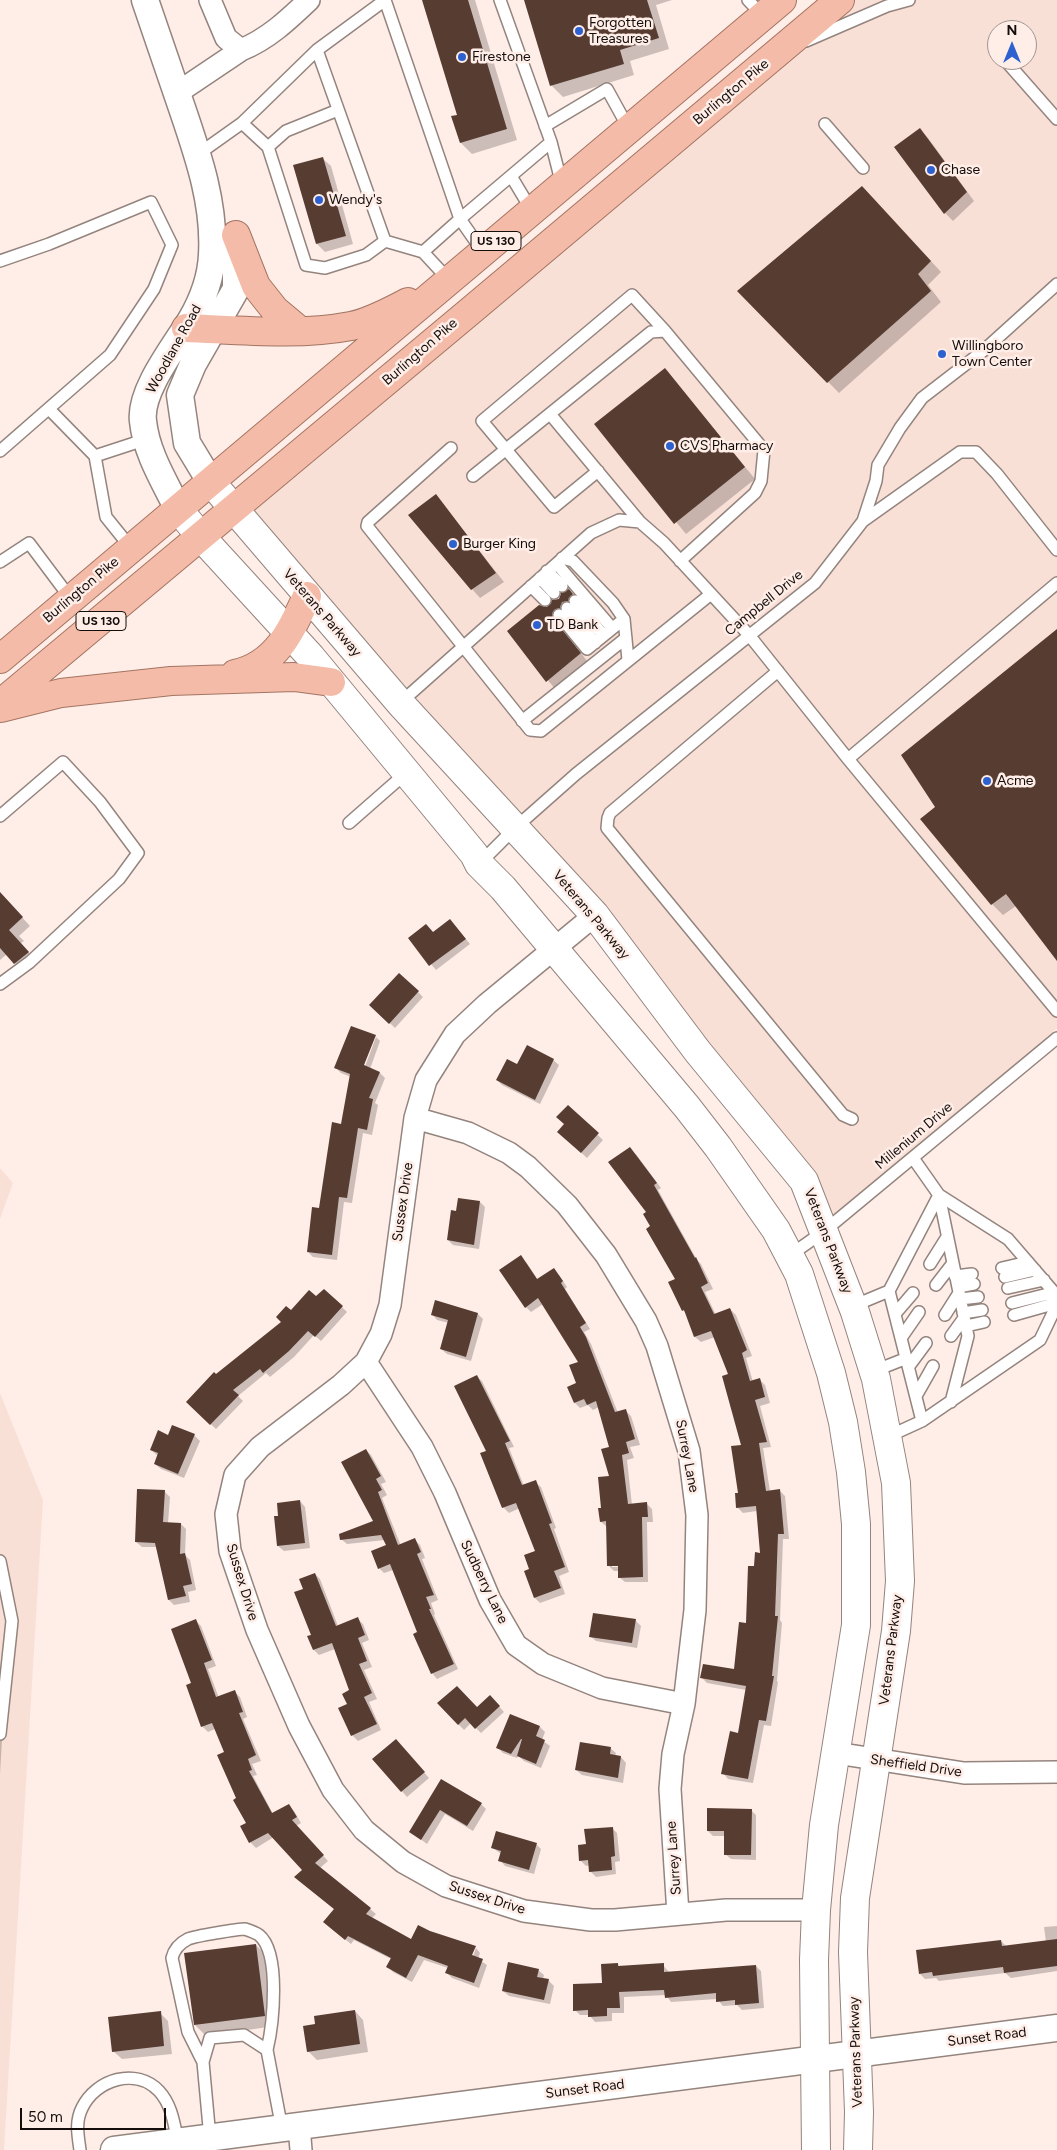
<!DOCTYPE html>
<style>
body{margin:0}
#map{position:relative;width:1057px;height:2150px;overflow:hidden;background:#ffede7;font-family:Figtree,sans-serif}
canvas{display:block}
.north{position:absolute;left:987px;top:20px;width:50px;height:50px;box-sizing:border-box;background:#ffede7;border:1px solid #a1938f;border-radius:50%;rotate:0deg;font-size:14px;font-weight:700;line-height:20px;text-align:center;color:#130d0b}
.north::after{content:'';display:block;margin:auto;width:18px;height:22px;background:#2d61cf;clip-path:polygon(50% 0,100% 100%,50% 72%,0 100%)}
.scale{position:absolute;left:20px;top:2108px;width:146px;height:22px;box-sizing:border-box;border:2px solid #130d0b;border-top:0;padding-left:6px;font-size:15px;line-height:18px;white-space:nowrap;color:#130d0b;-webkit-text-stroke:4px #ffede7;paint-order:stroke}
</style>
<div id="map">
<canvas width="1057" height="2150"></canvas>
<div class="north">N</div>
<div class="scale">50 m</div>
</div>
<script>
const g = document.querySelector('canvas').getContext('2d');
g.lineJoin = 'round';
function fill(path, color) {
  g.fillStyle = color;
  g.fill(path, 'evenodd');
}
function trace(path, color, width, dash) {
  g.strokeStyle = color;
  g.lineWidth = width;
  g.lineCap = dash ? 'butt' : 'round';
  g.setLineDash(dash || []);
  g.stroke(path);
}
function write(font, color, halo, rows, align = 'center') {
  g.font = font + ' Figtree,sans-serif';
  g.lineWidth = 5;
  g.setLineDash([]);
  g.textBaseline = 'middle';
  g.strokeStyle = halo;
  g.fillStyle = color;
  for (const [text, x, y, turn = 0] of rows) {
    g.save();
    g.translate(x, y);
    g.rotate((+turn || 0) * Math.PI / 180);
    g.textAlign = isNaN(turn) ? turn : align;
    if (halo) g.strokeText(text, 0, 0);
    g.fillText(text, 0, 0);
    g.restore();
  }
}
fill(new Path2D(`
 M840,0H1057V1028L823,1232L804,1181L234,510ZM997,30H1027V60H997Z
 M0,1168L13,1183L0,1219Z
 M0,1393L43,1500L4,2150H0Z`), '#f9e0d7');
fill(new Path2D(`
 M423,0H475L517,140L472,154L461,143L459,115Z
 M526,0H672L656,5L669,49L630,61L634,75L563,97L552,86Z
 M920,130L928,138L974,201L953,221L945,213Z
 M322,158L331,166L353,244L325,252L317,244Z
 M873,198L941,272L928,285L941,302L839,393L739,291Z
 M665,369L755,479L686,534L596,425Z
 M436,496L504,582L480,598L472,589Z
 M568,591L577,599L562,618L559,626L588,662L556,690L508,632L548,608Z
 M1057,631V957L1016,906L1003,915L992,904L936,807Z
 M0,893L30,926L19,936L24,941L21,943L36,961L23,972L7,954L0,960Z
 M450,920L470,944L436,970L409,938L433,933Z
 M418,992L423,997L395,1028L371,1005Z
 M352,1027L376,1037H374L360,1071L363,1072L376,1037L380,1041L370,1069L380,1073L385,1078L375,1103L378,1105L372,1135L363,1133L352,1203L344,1202L337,1260L313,1257L308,1252L313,1208L320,1209L333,1124L342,1125L351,1077L341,1073L336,1068Z
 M553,1060L559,1065L540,1104L502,1085L497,1080L518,1066Z
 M568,1107L603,1140L587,1158L564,1137Z
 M635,1153L661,1188L658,1190L697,1260L701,1264L713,1289L705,1292L716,1315L730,1309L736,1315L752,1356L746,1358L753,1382L760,1380L765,1385L770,1403L760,1406L771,1447L763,1448L770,1491H780L785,1496L789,1539H783L780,1620L782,1623L777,1681L778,1682L771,1726L764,1725L753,1783L728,1779L723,1773L739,1734L746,1690L707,1683L702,1678L735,1671L748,1624L755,1567L761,1554L757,1511L743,1513L737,1507L743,1446L730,1375L715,1337L701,1342L695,1337L686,1313L683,1310L677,1279L652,1227Z
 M480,1202L485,1207L479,1249L453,1245L448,1240Z
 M526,1262L538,1280L559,1275L567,1287L565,1289L590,1329L584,1332L591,1344L618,1413L626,1411L631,1416L640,1445L630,1447L634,1458L627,1460L632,1505L646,1503L652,1509L653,1522H647L648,1582H625L619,1577V1571H614L608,1565L607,1527L601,1522L611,1477V1448L599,1407L593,1410L588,1405L580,1408L575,1403L579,1362L543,1304L531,1312L526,1307ZM612,1564L624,1567H612Z
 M316,1298L342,1307L347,1312L321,1341L314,1335L294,1357L270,1377L266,1373L238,1396L243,1401L216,1429L187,1402L282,1322L291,1312Z
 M432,1314H478L483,1319L471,1361L447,1354L441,1349L449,1323L437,1320Z
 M476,1376L482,1381L514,1447L509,1448L524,1486L535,1482L541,1487L556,1528L554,1529L569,1572L559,1576L565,1594L540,1603L535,1598L525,1571L531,1570L536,1552L520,1508L509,1513L503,1507L488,1451Z
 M194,1435L200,1441L184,1478L161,1469L155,1464L158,1456L151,1450L169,1436Z
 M366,1450L371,1455L386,1482L381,1484L387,1495L382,1498L401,1546L415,1540L420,1545L425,1558L422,1559L438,1600L431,1603L435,1614L434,1615L458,1669L437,1679L432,1673L419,1633L393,1570L384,1573L379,1568L388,1545L385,1540L347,1544L341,1539L375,1522Z
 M164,1491L170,1497L168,1523L181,1524L186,1529L185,1555L190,1560L196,1590L188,1592L190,1602L174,1605L169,1600L157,1547H142L136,1542Z
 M300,1501L305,1507L310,1548L284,1551L278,1546L279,1517Z
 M315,1574L320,1579L338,1626L358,1619L363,1624L369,1640L362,1643L372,1667L364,1670L377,1699L369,1702L381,1730L358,1741L352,1735L349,1704L351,1691L335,1649L319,1655L314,1650L305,1589Z
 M635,1620L641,1626L637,1648L596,1641L590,1636Z
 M196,1621L201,1626L216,1666L208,1669L219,1698L235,1692L240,1697L247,1717L243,1719L261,1761L252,1764L257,1775L253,1776L273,1814L289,1805L294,1811L301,1823L296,1826L328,1861L320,1868L370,1909L376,1914L371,1919L411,1940L429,1932L475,1947L480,1953L478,1959L487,1965L479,1988L452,1978L447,1973L448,1968L424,1960L412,1982L393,1972L387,1966L391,1959L354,1940L351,1944L330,1927L335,1910L301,1882L304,1870L274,1837L256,1848L250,1842L241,1826L247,1823L237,1799L225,1753L215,1729L208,1732L202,1726L193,1684ZM473,1948H476L471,1962L469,1961Z
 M490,1696L504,1712L481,1733L471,1723L464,1730L439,1704L477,1708Z
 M510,1715L540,1727L545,1732L542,1740L550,1746L541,1768L524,1761L518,1756L517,1758L503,1753L498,1748Z
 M0,1719L3,1722L0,1774Z
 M401,1746L429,1778L407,1797L374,1759Z
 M610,1748L616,1753L615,1756L621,1757L626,1763L623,1783L582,1775L576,1770Z
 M442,1780L481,1804L486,1809L473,1831L445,1814L427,1844L411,1832Z
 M751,1810L756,1815V1860L731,1859L725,1854L726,1836H713L708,1831Z
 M612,1828L617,1833L620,1861L615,1862L616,1874L596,1877L590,1871V1865L586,1866L580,1860L587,1846Z
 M536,1844L541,1849L534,1874L505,1866L500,1860L501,1854L493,1848Z
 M1057,1926V1971L1011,1978L1005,1973L939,1981L936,1978L925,1979L920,1974L1001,1941L1007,1947L1046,1942L1044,1927Z
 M256,1945L267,1956L275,2026L206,2036L195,2025Z
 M618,1964L620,1967L663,1965L669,1972L756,1966L761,1971L764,2008L742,2010L737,2005L723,2006L717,1999L671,2002L666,1995L624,1997V2013H612V2021L595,2022L589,2015H580L575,2010L603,1984Z
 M538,1970L544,1975L543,1979L548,1980L554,1986L550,2004L509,1996L503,1991Z
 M355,2011L363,2020L368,2052L317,2060L308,2051L316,2025Z
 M160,2013L168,2021L172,2054L122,2059L113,2051Z`), '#0003');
fill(new Path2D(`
 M422,0H468L507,129L460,143L451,116L457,115Z
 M524,0H647L659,38L620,50L624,64L550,86Z
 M920,128L967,192L944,214L894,147Z
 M323,157L346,236L316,244L293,165Z
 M862,186L931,261L918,274L931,291L827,383L737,291Z
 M665,368L745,467L674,524L594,424Z
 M436,494L496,573L471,590L408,515Z
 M569,589L573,594L568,601L562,602L560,608L554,610L552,617L581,653L546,682L507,631L539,605L547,607L552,600L559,599L561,593Z
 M1057,629V961L1006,894L991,905L920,819L935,807L901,755Z
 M0,892L23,917L9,930L29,952L14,964L0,948Z
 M450,919L466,939L429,966L408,938L426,924L433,932Z
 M399,973L419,991L389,1024L369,1005Z
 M351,1026L376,1035L364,1065L380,1072L369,1098L373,1099L367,1130L358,1128L347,1198L339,1197L332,1255L307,1252L312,1207L319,1208L332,1122L341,1124L350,1074L334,1068Z
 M527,1045L554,1059L535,1100L496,1080L507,1059L517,1064Z
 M568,1105L599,1133L581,1153L557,1132L564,1124L556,1117Z
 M630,1147L657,1183L654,1185L695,1258L696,1257L708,1283L701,1287L714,1314L730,1308L747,1350L742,1353L750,1381L760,1378L765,1397L755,1400L767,1442L759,1443L766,1491L780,1489L784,1534H778L775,1616H778L772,1676H774L766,1721L759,1720L748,1779L721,1774L730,1731L738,1733L746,1686L700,1678L703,1664L734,1669L739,1622L746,1623L748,1566H754L755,1552L760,1553L756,1506L736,1508L735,1493H738L731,1446L741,1445L722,1376L728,1374L711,1331L694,1337L684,1310L682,1311L668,1282L675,1279L646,1229L650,1226L643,1214L646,1212L608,1162Z
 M458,1198L480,1201L474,1245L447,1240L451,1210L456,1211Z
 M521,1255L537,1279L554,1268L563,1281L561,1283L586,1323L580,1327L586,1337L615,1412L626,1409L635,1439L626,1442L629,1453L622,1455L628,1504L647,1502L648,1517H642L643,1577L618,1578V1566H607L606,1521L600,1522L598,1508H601L598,1477L609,1476L601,1449L609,1447L596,1401L587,1405L584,1399L574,1403L567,1387L576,1383L569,1365L578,1362L538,1298L525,1308L499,1270Z
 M324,1289L343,1306L315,1337L308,1331L289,1351L263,1373L260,1369L233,1390L239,1395L210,1425L186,1402L214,1372L216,1374L281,1322L276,1317L286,1306L291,1310L309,1290L316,1296Z
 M435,1300L478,1313L466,1357L440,1349L448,1320L431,1315Z
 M477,1375L510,1441L505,1443L522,1485L536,1480L552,1523L549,1524L565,1567L554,1571L561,1588L534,1598L524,1571L529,1569L524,1555L535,1551L516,1503L502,1508L480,1453L486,1451L454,1386Z
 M172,1425L195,1434L178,1474L154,1464L158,1453L150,1450L158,1430L168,1435Z
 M366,1449L381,1476L376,1479L382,1490L378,1492L398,1545L415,1538L421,1552L417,1554L434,1595L426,1597L431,1609H429L454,1664L431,1674L413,1634L417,1632L390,1564L378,1569L371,1551L386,1545L381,1535L340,1540L339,1534L373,1521L341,1462Z
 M137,1489L165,1490L163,1522L181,1523L180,1554L185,1553L192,1584L183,1586L186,1596L168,1600L155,1543L135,1542Z
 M300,1500L305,1543L277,1546L274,1516H278L277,1503Z
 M315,1573L336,1626L358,1617L365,1635L358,1638L367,1661L359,1664L372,1693L364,1697L377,1724L351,1736L338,1708L347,1704L342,1694L349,1690L332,1643L313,1650L307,1636L311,1635L294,1592L303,1589L299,1579Z
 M593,1613L636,1619L632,1643L589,1637Z
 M196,1619L212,1660L204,1663L216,1697L235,1690L243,1712L239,1713L256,1755L248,1759L252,1770L249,1771L272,1813L289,1804L297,1817L292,1820L324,1855L315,1863L371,1908L366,1914L411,1939L418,1925L430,1931L476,1946L472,1955L483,1959L474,1983L445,1973L448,1966L418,1955L406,1978L386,1967L391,1958L348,1936L345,1940L323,1922L334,1909L294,1877L302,1870L268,1833L249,1843L240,1826L246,1823L233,1800L236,1798L217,1755L224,1752L212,1723L201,1727L186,1685L191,1683L171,1629Z
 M457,1686L477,1707L490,1695L500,1706L475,1729L465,1718L458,1725L437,1703Z
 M510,1714L540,1726L536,1736L545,1740L536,1764L517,1756L522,1739H521L511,1754L496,1748Z
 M396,1739L425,1772L401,1792L372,1759Z
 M580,1742L611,1747L610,1754L621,1756L618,1778L575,1770Z
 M441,1779L482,1803L467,1826L440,1810L421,1840L409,1832Z
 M707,1808L752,1809L751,1855H724V1831H707Z
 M613,1827L615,1856L611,1857L612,1870L589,1872L588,1860L579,1861L578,1845L586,1844L584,1829Z
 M496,1831L537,1843L529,1870L498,1861L501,1851L491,1848Z
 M1057,1939V1966L1004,1973L1003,1967L933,1976L932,1972L919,1974L916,1950L1001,1940L1002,1946Z
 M256,1944L265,2016L194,2025L184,1953Z
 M508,1962L539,1969L537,1977L549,1979L544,2000L502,1991Z
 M618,1963V1966L664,1963V1972L756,1965L759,2003L735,2005V2000L716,2002V1993L665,1998L664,1990L619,1992L620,2008H607V2016L588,2017V2010L573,2011V1984L602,1983L601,1964Z
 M355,2010L360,2044L307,2052L303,2026L315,2024L314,2016Z
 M161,2011L164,2046L112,2052L108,2017Z`), '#573c32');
const service = new Path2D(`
 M385,0L460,219L423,252
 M500,0L551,142L562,185
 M748,0L763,16
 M806,41L887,6L909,0
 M317,50L385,241
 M1005,60L1057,119
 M242,123L268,147L306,265L325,268L366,255L385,241
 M825,124L863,168
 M545,126L607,89L629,129
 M268,147L286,131L338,110
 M197,155L242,123L317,50L385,0
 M511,176L532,211
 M385,241L423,252L449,280
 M483,252L460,219L551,142
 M0,261L49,244L151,202L172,245L154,289L110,355L0,451
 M49,409L95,456L106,517L131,548
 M550,414L640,522
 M451,448L368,522L367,526L530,730L541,731L711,594
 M95,456L147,439
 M598,471L554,507L482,421L632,295L665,331
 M473,476L651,332L665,331L764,450L761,481L755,493L680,561
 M863,521L960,452H976L997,474L1057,550
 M562,558L573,561L613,603L624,619L628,660
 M0,562L29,543L71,599
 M557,564L612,628
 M547,571L562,586
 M540,578L554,593
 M531,586L545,600
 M575,601L603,635
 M567,608L595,643
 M559,615L587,649L624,619
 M778,671L610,813L608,818L607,828L843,1115L852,1119
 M400,703L591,533L619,520L640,522L664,543L749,635L848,759L1057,1011
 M522,721L626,638
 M848,759L1057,583
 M0,816L63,762L100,802L138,853L119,879L30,962L0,984
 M349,823L406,773
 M479,864L515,828L576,774L815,583L863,521L876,481L878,465L900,428L922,398L983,351L1057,284
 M939,1195L968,1336L951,1402
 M789,1256L823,1232L1057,1038
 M930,1264L947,1237
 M1002,1268L1028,1262
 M955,1276L972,1274
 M1005,1277L1035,1270
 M936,1285L953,1263
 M958,1287L974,1284
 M1008,1288L1044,1280
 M960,1299L978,1297
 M1012,1303L1052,1293
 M853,1306L889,1291L939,1195L913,1158
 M963,1313L982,1310
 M895,1314L913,1293
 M945,1315L959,1293
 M1014,1315L1053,1304
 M966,1326L984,1322
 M951,1336L964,1318
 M901,1338L919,1312
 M909,1366L926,1343
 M874,1371L907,1358
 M916,1396L933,1366
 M922,1421L1040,1340L1053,1313L1052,1290L1008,1239L939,1195
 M887,1437L922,1421L889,1291
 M0,1561L12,1621L0,1734
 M203,2062L188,2032L172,1958C174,1950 180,1943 188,1939C195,1936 238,1929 245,1929C248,1930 256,1933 259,1935C281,1953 273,2025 267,2050
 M210,2138L203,2062L210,2038L244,2035L267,2050L282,2129
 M80,2150C78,2135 75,2122 82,2108C96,2079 136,2067 159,2091C172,2105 174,2124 178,2142`);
const minor = new Path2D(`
 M210,0L226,38L241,50C268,39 288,20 309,0
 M177,93L241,50
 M595,915L487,1004L455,1034L426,1080L415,1118L390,1305L381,1334L366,1362L341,1385L260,1447L235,1475L226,1514L230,1551L257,1630L299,1726L333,1790L364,1830L403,1862L446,1886L524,1911L591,1920H615L726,1910H816
 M415,1118L468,1133L509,1153L528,1167L567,1205L606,1255L646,1321L657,1346L689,1451L697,1515L695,1610L684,1704L673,1754L670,1789L678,1914
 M366,1362L422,1447L445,1493L490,1600L516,1645L543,1664L602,1688L684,1704
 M836,1753L964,1773L1057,1772
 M299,2126L301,2150`);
const tertiary = new Path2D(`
 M145,0C158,37 170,74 183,111C199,158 215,205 212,255C211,277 202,301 191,320C176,345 139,391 143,421C146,452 164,481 178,509
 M210,481L187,443L180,395L193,364L236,289V238
 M114,2150L1057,2028`);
const secondary = new Path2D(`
 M210,481L400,703L595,915L698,1052L804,1181L855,1312L876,1379L896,1483L900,1581L896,1631L855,1898L853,1952L859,2112L858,2150
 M178,509L202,538L311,657L474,854L479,864L503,888L687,1107L718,1147L776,1230L799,1274L831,1373L843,1422L851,1472L856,1524V1625L824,1825L816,1910L814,1960L816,2150`);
const trunk = new Path2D(`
 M236,235L256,286L275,310L299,330
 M186,328C238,330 300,336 351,326C371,322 390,311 408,302
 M0,659L782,0
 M235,674C276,665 292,630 307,596
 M0,704C282,471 560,235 840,0
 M1,708L61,693L171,681L294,677L331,682`);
trace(service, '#94847e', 14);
trace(minor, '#94847e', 24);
trace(tertiary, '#94847e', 29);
trace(secondary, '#94847e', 30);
trace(trunk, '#a37463', 30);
trace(service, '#fff', 11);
trace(minor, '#fff', 21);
trace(tertiary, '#fff', 26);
trace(secondary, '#fff', 28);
trace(trunk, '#f4bca8', 28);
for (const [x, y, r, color] of [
 [579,31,5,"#2d61cf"],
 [462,57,5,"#2d61cf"],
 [931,170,5,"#2d61cf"],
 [319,200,5,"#2d61cf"],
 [942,354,5,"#2d61cf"],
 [670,446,5,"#2d61cf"],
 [453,544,5,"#2d61cf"],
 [537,625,5,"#2d61cf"],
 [987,781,5,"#2d61cf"]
]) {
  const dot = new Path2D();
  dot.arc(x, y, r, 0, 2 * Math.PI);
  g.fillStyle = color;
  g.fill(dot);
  trace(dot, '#ffede7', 2);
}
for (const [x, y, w] of [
 [496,241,50],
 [101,621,50]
]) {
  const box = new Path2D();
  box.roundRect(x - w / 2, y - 9.5, w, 19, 4);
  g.fillStyle = '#ffede7';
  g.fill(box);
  trace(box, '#130d0b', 1);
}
write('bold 12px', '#130d0b', null, [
 ["US 130",496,241],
 ["US 130",101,621]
]);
write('14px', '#130d0b', '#ffede7', [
 ["Forgotten",589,23],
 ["Treasures",589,39],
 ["Firestone",472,57],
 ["Chase",941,170],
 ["Wendy's",329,200],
 ["Willingboro",952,346],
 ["Town Center",952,362],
 ["CVS Pharmacy",680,446],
 ["Burger King",463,544],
 ["TD Bank",547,625],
 ["Acme",997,781]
], 'left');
write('14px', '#130d0b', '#ffede7', [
 ["Burlington Pike",731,92,-40],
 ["Woodlane Road",174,349,-61],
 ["Burlington Pike",420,352,-41],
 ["Burlington Pike",81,590,-40],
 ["Campbell Drive",764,603,-39],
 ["Veterans Parkway",322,613,49],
 ["Veterans Parkway",591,915,50],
 ["Millenium Drive",914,1136,-40],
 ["Sussex Drive",403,1202,-82],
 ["Veterans Parkway",828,1241,69],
 ["Surrey Lane",687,1456,79],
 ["Sussex Drive",242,1582,73],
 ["Sudberry Lane",484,1582,64],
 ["Veterans Parkway",891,1650,-83],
 ["Sheffield Drive",916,1766,8],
 ["Surrey Lane",674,1858,-94],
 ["Sussex Drive",487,1898,18],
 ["Sunset Road",987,2037,-7],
 ["Veterans Parkway",856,2052,-92],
 ["Sunset Road",585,2089,-7]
]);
</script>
